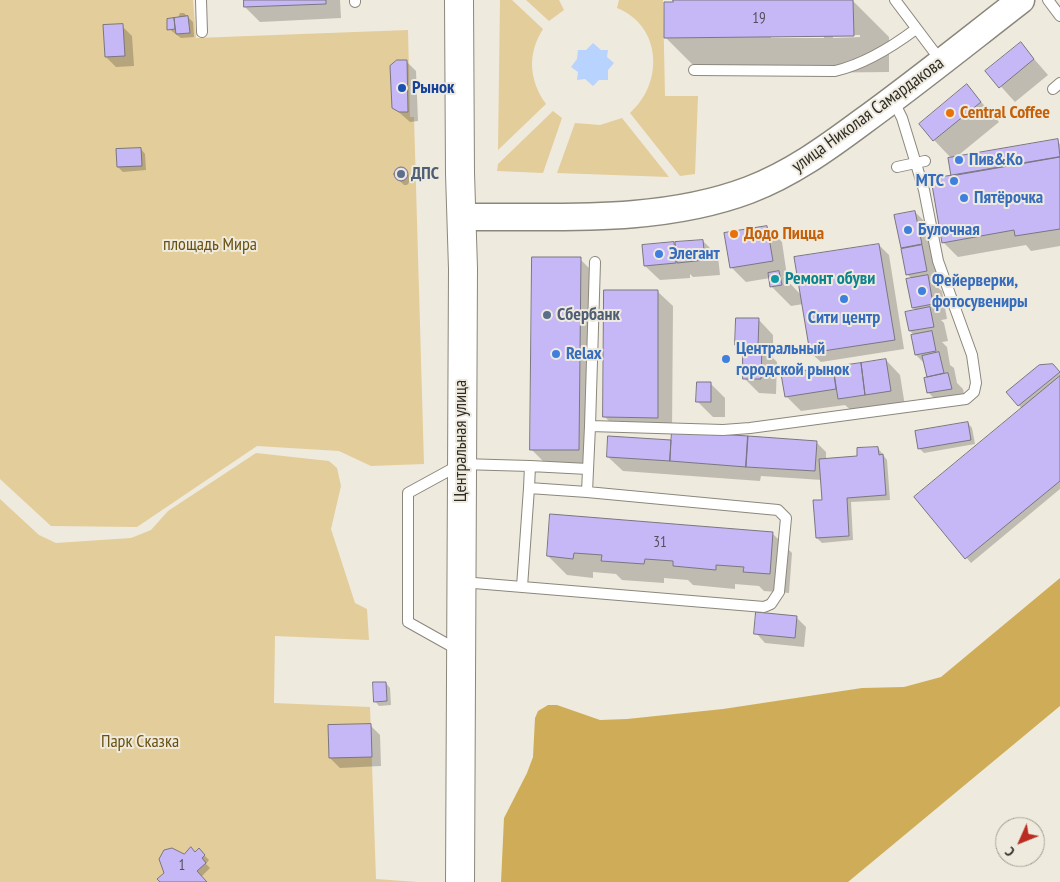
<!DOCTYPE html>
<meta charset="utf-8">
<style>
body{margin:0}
#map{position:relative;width:1060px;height:882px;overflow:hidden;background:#efeade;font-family:"PT Sans Narrow",sans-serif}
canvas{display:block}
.north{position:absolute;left:995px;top:817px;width:50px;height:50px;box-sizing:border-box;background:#efeade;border:1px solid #a29e95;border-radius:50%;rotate:226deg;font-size:14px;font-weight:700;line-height:20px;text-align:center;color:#2e2c27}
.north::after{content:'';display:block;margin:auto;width:18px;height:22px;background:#ba2c21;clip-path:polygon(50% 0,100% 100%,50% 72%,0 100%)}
</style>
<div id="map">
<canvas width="1060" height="882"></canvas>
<div class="north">С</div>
</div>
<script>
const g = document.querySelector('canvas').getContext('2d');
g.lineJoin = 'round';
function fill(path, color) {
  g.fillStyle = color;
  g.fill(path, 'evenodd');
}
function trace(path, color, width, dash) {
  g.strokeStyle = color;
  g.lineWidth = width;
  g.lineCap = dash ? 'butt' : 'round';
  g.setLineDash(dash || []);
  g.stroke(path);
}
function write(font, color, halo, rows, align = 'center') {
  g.font = font + ' "PT Sans Narrow",sans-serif';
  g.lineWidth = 4;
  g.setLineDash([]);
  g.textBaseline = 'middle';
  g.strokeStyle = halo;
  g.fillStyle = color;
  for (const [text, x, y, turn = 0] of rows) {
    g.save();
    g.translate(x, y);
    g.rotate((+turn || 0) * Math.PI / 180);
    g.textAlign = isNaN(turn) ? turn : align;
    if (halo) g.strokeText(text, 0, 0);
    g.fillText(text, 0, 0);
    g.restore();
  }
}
fill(new Path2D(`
 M0,0H193L196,38L408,30L410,117H414L424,464L371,466L339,451L257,446L137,527L51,526L0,479Z
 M500,0H512L543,29C527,54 529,80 546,104L498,150Z
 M526,0H559L564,10L549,21Z
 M619,0H663L665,96H698L695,174L680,176L630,113C664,83 662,26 617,8Z
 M553,111L562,118L543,173L497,171L498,164Z
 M622,118L669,177L557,173L575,123L600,125Z
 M256,453L329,461L337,468L341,486L331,529L355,603L367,609L369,640L275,636L274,703L370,707L376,879L418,882H0V499L39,535L56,543L131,538L151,530L168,511Z`), '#e3cd9b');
fill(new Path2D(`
 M1060,578V706L848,882H501L504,818L527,773L533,757L535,718L538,711L548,705H557L600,720L627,719L723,709L862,688L904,687L941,677Z`), '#cfad58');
fill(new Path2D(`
 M593,43L601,50H608L607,57L614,63L608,70V80H599L593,86L585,79L577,80L578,72L571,67L577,59L578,50H586Z`), '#b8d3fe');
fill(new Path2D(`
 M245,0H340L341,18L260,22L245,7Z
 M675,0L853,1L889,37V72L702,74L666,38ZM824,35V38H771V36ZM833,35H860V37L833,38Z
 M180,13H184L193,22L194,37L181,38L169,29L168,20L178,18Z
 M122,26L132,36L134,66L116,67L106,57Z
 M1021,44L1048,75L1015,102L987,71Z
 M406,61L416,71L418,121L410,122L393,107Z
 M967,86L999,122L955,158L1057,141L1060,144V246L1031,251L1026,245L958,257L943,242L954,176L952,159L934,140Z
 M141,149L145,154L146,170L123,172L118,167Z
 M399,169H403L412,179L407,185H404L395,176Z
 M915,212L930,227L941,286L937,287L942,291L947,319L941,320L944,323L948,341L942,342L947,347L950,365L954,368L957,383L963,389L966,403L943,408L929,393L925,364L916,355L914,335L910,331L916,311L913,308L908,280L912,279L908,275L902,248Z
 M767,227L782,242L787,276H783L801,295L879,245L889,255L904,349L821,362L811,353L803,304L791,306L771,286L770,278L746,282L731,267Z
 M703,241L718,256L720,275L693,277L690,274V278L660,280L645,266L673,243L676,247Z
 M580,259L595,274L593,464H546L531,449Z
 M658,292L673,306L672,432H620L605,417Z
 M759,320L773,335V358L777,362L776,394L759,393L744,378V352L737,345Z
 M886,360L900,375L905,406L854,413L845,405L801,411L786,396L783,375Z
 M1053,365L1060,372V489L971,563L916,498L1022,409L1008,392Z
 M710,383L725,398V417H713L698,402Z
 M968,423L972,428L975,444L924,453L919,448Z
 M609,438L672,442H816L826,452V459L859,457L878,448L887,460L890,500L851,502L853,540L822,543L817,538L823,501L822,480L761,476L760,481L623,471L608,457Z
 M551,515L772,533L792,553L789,593L764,591L759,586L735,584V589L693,585L688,580L664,578V583L622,580L616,574L593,572V578L567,575L548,556Z
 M796,617L806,627L804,647L765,643L756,633Z
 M386,683L390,688L391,705L379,706L375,701Z
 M370,725L380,735L381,766L340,768L330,758Z
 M199,850L209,860L206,864L210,868L201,877L205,882H161L184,855L195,853Z`), '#0003');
const building = new Path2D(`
 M244,0H326V4L244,7Z
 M673,0H853L854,36L664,38V2H673Z
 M188,16L190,33L176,34L174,18Z
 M174,18L175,29L167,30V19Z
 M123,24L125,56L105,57L103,25Z
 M1021,42L1034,59L999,88L985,71Z
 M397,60H407L408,112H399L392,108L390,66Z
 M967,84L981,102L933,141L919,124Z
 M1058,139L1060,157L951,176L948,158Z
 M141,148L142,166L117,167L116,149Z
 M1060,157V229L1015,236L1014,230L942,243L931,179Z
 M394 174a7 7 0 1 1 14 0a7 7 0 1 1-14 0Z
 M915,211L922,244L901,248L894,215Z
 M767,226L773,261L730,268L724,233Z
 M703,240L705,260L677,263L675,242Z
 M674,242L676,263L644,266L642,245Z
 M879,244L895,340L810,353L794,257Z
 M922,245L927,271L906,275L901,249Z
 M532,257H581L579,450H530Z
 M779,271L782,285L770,287L768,273Z
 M928,275L933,304L912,308L906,279Z
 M604,290H658V418L603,417Z
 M930,307L934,327L909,331L905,312Z
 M736,318H759L758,346L735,345Z
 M932,331L936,351L915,355L911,335Z
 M743,345L762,346L761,379H743Z
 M939,352L944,373L927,377L922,356Z
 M886,359L891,391L865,395L861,363Z
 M861,363L865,395L838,399L833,367Z
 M1053,364L1060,372L1018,406L1006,392L1039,365Z
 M833,367L836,389L785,397L781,374Z
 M948,373L952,389L927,393L924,378Z
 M1060,376V481L965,559L914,497Z
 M697,382H711V402H696Z
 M968,422L971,440L918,449L915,431Z
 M672,431L748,436L746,467L670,461Z
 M608,436L671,440L670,461L607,457Z
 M748,436L817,441L815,471L746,467Z
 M878,447L879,455L883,454L886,495L847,498L849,536L816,538L813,500H822L819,459L857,456V448Z
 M550,514L773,532L770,574L743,572L744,567L716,565V570L673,566V561L645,559L644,564L601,561L602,555L574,553L573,559L547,556Z
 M756,612L797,616L795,638L754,634Z
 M373,682H386L387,701L374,702Z
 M371,724L372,757L329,758L328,725Z
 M191,847L195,852L199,848L205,855L202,858L206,863L197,871L207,882H160L157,879L164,873L159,859L164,850L172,848L184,854Z`);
fill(building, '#c6b8f7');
trace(building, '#797681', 1);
const service = new Path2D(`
 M201,0L202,32
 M355,0V2
 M895,0L941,61
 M1048,0L1060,16
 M694,70L835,71C865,64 892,47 916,29
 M1053,89L1060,83
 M897,167L925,161
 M590,426L595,262
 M530,466L588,469
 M462,582L764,607L771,604L779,592L786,518L778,510L587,492
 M522,587L529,488L587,492L590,426L723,430L750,428L966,399L974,392L976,383L972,355L938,261L924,190L902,118L893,100
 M458,650L408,622V493L461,464L530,466L529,488`);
const tertiary = new Path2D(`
 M462,217C556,216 659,224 749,190C791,174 827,148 862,122C916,83 968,41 1021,0`);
const secondary = new Path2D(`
 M459,0L460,173L463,269L460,882`);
trace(service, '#8b877c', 12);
trace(tertiary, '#8b877c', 29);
trace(secondary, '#8b877c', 30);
trace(service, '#fff', 10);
trace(tertiary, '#fff', 26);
trace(secondary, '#fff', 28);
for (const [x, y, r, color] of [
 [402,88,5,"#1a4fb4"],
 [950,113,5,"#e8710a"],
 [959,160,5,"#3f7fe0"],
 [401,174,5,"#5c6f8a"],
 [954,181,5,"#3f7fe0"],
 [964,198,5,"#3f7fe0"],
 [908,230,5,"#3f7fe0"],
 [734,234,5,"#e8710a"],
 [659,254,5,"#3f7fe0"],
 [775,279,5,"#0f9aa8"],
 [922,291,5,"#3f7fe0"],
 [844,299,5,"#3f7fe0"],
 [547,315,5,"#5c6f8a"],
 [556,354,5,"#3f7fe0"],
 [726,359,5,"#3f7fe0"]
]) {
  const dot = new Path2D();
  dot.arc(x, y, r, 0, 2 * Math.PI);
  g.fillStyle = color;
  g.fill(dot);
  trace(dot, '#efeade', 2);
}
write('15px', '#544f5b', null, [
 ["19",759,19],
 ["31",660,543],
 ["1",182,866]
]);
write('bold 18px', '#164399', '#efeade', [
 ["Рынок",412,88]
], 'left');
write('bold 18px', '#c56008', '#efeade', [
 ["Central Coffee",960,113],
 ["Додо Пицца",744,234]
], 'left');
write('18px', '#2e2c27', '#efeade', [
 ["улица Николая Самардакова",868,115,-36],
 ["Центральная улица",461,441,-90]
]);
write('bold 18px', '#366cbe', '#efeade', [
 ["Пив&Ко",969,160],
 ["МТС",944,181,"right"],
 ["Пятёрочка",974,198],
 ["Булочная",918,230],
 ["Элегант",669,254],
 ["Фейерверки,",932,281],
 ["фотосувениры",932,302],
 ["Сити центр",844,318,"center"],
 ["Центральный",736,349],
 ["городской рынок",736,370],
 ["Relax",566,354]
], 'left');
write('bold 18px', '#4e5e75', '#efeade', [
 ["ДПС",411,174],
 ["Сбербанк",557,315]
], 'left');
write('18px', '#695210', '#efeade', [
 ["площадь Мира",210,245],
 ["Парк Сказка",140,742]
]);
write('bold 18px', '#0d838f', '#efeade', [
 ["Ремонт обуви",785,279]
], 'left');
</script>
